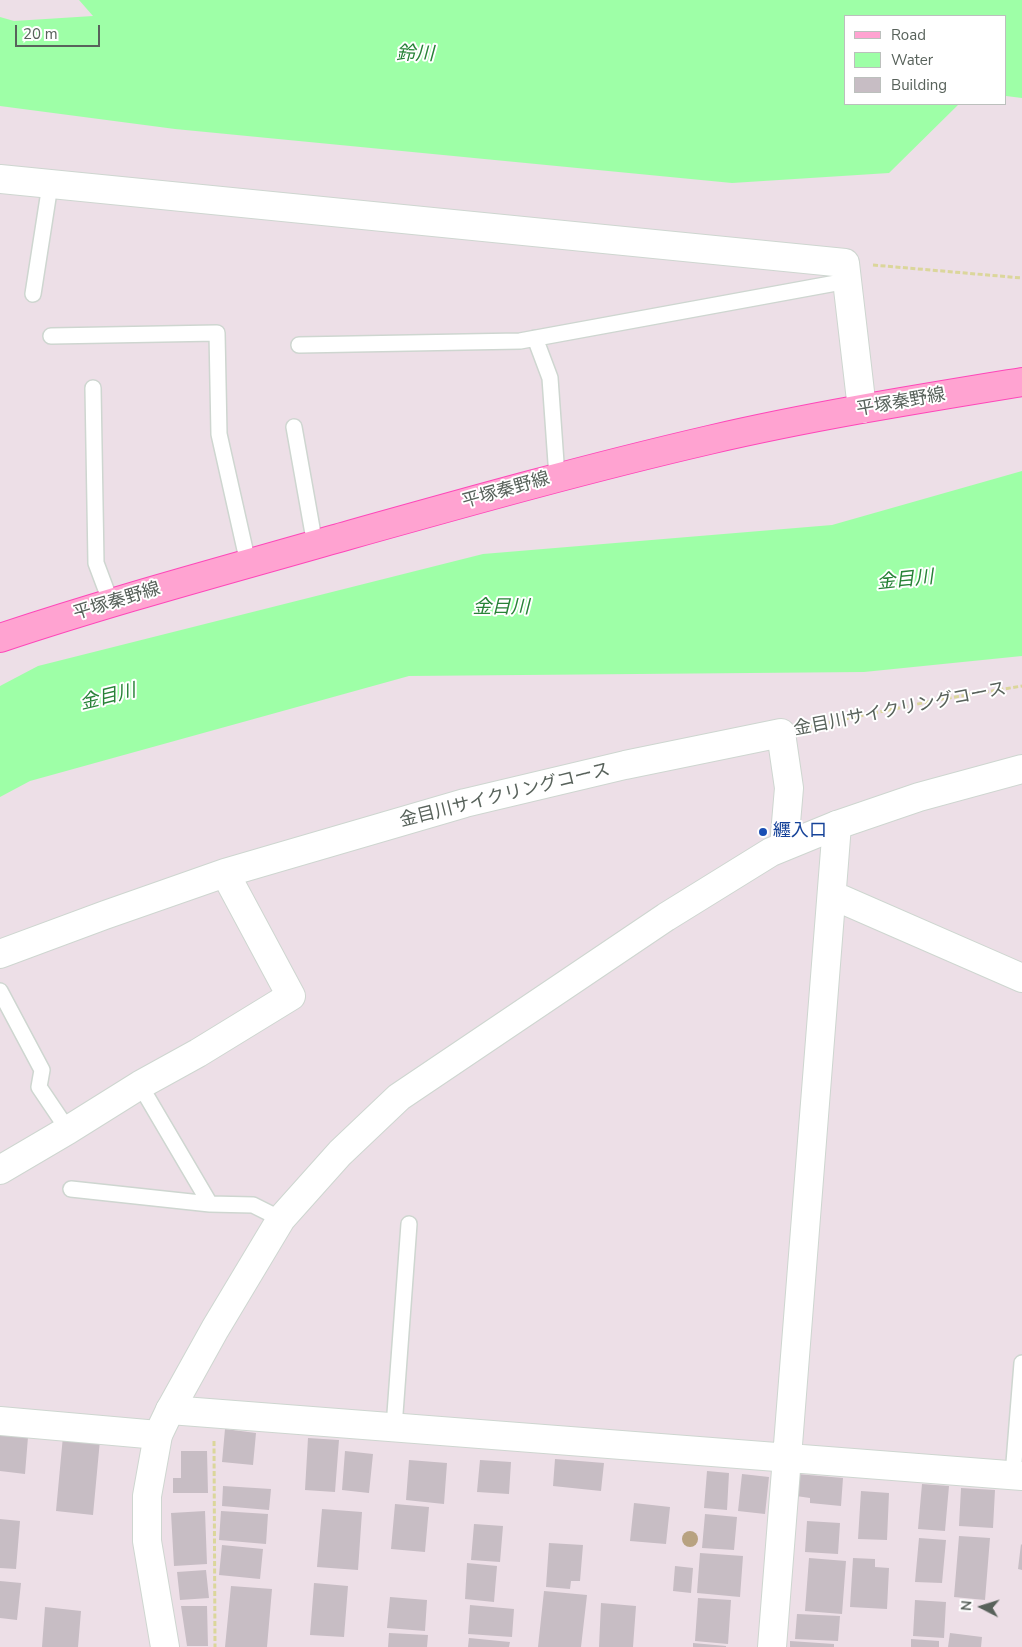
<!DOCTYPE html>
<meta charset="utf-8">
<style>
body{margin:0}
#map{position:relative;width:1022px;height:1647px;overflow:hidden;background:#eddfe7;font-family:"Nunito Sans",sans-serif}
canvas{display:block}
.legend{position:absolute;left:844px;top:15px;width:162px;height:90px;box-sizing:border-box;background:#fff;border:1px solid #bcc0bd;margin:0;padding:6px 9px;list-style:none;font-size:15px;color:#58625b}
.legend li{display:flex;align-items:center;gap:10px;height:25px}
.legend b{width:25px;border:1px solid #bcc0bd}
.north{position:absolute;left:957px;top:1582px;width:50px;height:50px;-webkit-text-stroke:4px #fff;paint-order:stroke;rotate:275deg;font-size:14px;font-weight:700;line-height:20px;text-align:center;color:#58625b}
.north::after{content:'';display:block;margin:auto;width:18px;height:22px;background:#58625b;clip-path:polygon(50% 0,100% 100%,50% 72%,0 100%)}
.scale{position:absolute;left:15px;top:25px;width:85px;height:22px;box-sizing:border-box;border:2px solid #58625b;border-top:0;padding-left:6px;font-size:15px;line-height:18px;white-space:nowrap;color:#58625b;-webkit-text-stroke:4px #fff;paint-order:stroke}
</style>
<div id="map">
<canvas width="1022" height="1647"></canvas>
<ul class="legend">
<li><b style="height:6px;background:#ffa3d1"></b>Road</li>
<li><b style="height:14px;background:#9effa7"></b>Water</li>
<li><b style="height:14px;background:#c7bdc4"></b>Building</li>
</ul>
<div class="north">N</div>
<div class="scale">20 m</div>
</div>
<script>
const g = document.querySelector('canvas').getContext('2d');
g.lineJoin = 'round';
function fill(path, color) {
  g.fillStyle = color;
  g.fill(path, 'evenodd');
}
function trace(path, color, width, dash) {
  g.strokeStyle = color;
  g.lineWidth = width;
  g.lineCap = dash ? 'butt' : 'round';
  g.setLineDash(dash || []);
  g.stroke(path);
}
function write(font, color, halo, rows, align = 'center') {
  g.font = font + ' "Nunito Sans","Noto Sans JP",sans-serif';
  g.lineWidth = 4;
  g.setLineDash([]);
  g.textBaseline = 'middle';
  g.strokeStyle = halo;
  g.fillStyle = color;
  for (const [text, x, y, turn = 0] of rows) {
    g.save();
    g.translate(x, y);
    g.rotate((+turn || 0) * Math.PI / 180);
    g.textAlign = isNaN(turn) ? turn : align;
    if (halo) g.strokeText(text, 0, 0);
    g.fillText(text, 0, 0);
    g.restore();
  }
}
fill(new Path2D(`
 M79,0H1022V98L1006,96V16H846V104H959L889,173L732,183L175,129L0,106V17L14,21L93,16Z
 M1022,471V656L864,672L409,676L30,781L0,797V686L38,666L483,554L832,525Z`), '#9effa7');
fill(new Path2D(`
 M225,1429L256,1433L253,1465L222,1462Z
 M0,1435L28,1437L25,1474L0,1471Z
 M63,1436L100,1440L93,1515L56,1511Z
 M308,1438L339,1440L335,1492L305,1490Z
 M181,1451H207L208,1493H173V1478H181Z
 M345,1451L373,1454L369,1493L342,1490Z
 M555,1459L604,1463L601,1491L553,1486Z
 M409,1460L447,1463L444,1504L406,1500Z
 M480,1460L511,1462L509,1494L477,1492Z
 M707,1471L729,1473L727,1510L704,1508Z
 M742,1474L769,1477L765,1514L738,1511Z
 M797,1474L843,1478L841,1506L810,1503V1498L796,1496Z
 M922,1484L949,1486L945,1531L918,1529Z
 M223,1486L271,1489L269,1510L222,1506Z
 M961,1488L995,1490L993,1528L959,1526Z
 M861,1491L889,1493L887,1540L858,1539Z
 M634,1503L670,1507L666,1544L630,1541Z
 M395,1504L429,1507L425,1552L391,1549Z
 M322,1509L362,1512L358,1570L317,1567Z
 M205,1511L207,1564L174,1566L171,1513Z
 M221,1511L268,1514L266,1544L219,1540Z
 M705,1514L737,1517L734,1550L702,1548Z
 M0,1519L20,1521L16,1569L0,1568Z
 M807,1521L840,1523L838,1554L805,1552Z
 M474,1524L503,1526L500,1562L471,1560Z
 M959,1536L990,1538L985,1600L954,1597Z
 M919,1538L946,1540L942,1583L915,1582Z
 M549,1543L583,1545L580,1581H571L570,1589L546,1587Z
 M1021,1544L1022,1545V1570L1018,1569Z
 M222,1545L263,1549L260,1579L219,1575Z
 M700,1553L743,1556L740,1597L697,1593Z
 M809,1558L846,1561L842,1614L805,1611Z
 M853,1558L875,1559V1567L889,1568L887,1609L850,1607Z
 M467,1563L497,1566L494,1602L465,1599Z
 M675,1566L693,1568L691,1593L673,1591Z
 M206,1570L209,1598L180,1600L177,1572Z
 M0,1581L21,1583L17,1620L0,1618Z
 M314,1583L348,1586L344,1637L310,1635Z
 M231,1586L272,1589L267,1647H225Z
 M544,1591L587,1595L581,1647H538Z
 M390,1597L427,1600L425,1631L387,1628Z
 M698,1598L731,1600L728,1644L695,1641Z
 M915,1600L946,1602L944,1638L913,1636Z
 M601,1603L636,1606L633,1647H599Z
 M470,1605L514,1609L512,1637L468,1634Z
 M181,1606H207L208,1646H187Z
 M45,1607L81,1611L78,1647H42Z
 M797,1614L840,1616L838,1641L795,1639Z
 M389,1633L428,1635L427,1647H388Z
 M950,1633L982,1637L981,1647H948Z
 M469,1638L510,1642L509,1647H468Z
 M911,1639L939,1641V1647H911Z
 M790,1641L834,1644V1647H790Z
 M693,1643L726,1646V1647H693Z`), '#c7bdc4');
const service = new Path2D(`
 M33,294L50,185
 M51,336L217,333L219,434L248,563
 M535,338L550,378L557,477
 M299,345L520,341L847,281
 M93,388L96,563L111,603
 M294,427L315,545
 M0,991L42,1070L39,1087L68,1130
 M140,1085L210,1204
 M71,1189L210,1204L253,1205L281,1219
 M394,1427L409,1224
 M1013,1475L1022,1363`);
const minor = new Path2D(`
 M0,179L845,263L862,409
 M832,895L1022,978
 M0,954L105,915L225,873L465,803L625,765L781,733L789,788L784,846
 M0,1170L68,1130L140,1085L198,1053L291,996L225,873
 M170,1410L1022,1476
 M0,1421L158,1435
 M772,1647L837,825`);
const tertiary = new Path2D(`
 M165,1647L147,1541V1496L158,1435L170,1410L215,1329L281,1219L340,1153L399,1097L666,917L771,852L837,825L919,797L1022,769`);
const primary = new Path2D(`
 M0,638C111,601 223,571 335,539C460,504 584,469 709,440C812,416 918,399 1022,382`);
trace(service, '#ced6d0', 18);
trace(minor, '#ced6d0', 30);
trace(tertiary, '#ced6d0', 30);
trace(primary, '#fe47b9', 30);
trace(new Path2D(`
 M873,265L1022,278
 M807,727L937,700L1022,686
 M214,1441L215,1647`), '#dbd69b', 3, [5, 2.5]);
trace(service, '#fff', 15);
trace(minor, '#fff', 28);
trace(tertiary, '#fff', 28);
trace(primary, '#ffa3d1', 28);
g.fillStyle = '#b8a281';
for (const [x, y] of [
 [690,1539]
]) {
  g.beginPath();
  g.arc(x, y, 8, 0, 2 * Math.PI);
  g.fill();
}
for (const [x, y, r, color] of [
 [763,832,5,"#1a4fb4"]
]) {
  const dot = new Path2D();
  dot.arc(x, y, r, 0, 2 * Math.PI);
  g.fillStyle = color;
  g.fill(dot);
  trace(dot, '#fff', 2);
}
write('18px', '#58625b', '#fff', [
 ["平塚秦野線",901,403,-10],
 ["平塚秦野線",506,491,-16],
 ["平塚秦野線",117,602,-17],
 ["金目川サイクリングコース",900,710,-11],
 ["金目川サイクリングコース",505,796,-14]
]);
write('18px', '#164399', '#fff', [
 ["纒入口",773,832]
], 'left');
write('italic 19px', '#278237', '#fff', [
 ["鈴川",415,55,1],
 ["金目川",905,581,-6],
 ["金目川",501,608],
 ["金目川",108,698,-14]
]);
</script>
